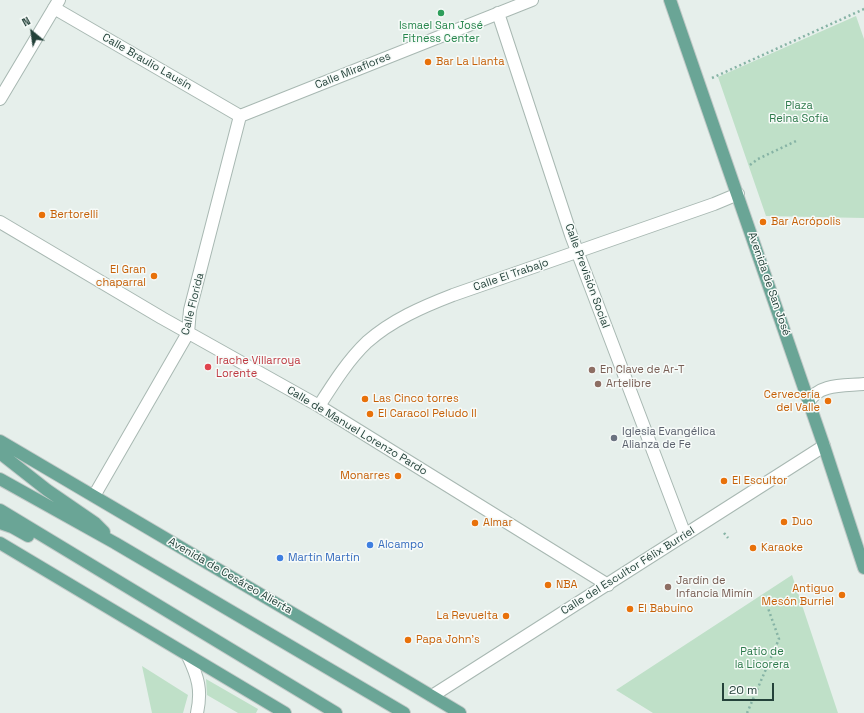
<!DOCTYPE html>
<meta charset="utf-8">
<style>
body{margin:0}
#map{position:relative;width:864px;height:713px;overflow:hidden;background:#e6efeb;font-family:"Space Grotesk",sans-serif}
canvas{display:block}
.north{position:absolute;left:12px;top:12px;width:40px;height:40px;-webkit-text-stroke:3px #f7fbf9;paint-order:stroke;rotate:331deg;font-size:11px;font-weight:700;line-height:16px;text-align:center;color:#24423a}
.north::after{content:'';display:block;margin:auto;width:14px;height:18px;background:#24423a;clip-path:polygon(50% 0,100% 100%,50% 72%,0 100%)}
.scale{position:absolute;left:722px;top:683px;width:52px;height:18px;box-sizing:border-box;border:2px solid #24423a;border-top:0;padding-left:5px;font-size:12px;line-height:14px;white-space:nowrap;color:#24423a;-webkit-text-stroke:3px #f7fbf9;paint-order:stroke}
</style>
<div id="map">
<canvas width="864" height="713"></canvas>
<div class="north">N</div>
<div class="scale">20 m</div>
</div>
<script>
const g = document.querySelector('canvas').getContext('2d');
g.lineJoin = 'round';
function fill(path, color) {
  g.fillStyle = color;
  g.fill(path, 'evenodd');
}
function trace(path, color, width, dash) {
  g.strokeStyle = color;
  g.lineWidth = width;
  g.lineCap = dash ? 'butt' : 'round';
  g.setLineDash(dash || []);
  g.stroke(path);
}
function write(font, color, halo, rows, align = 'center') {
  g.font = font + ' "Space Grotesk",sans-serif';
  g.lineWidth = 3;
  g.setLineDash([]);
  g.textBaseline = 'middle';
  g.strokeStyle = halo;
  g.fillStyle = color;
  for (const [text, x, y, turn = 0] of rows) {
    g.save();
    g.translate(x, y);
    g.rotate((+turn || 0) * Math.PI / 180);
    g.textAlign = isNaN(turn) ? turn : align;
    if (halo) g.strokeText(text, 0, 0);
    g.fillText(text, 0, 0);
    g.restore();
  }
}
fill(new Path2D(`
 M856,16L864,39V218L766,216L718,77Z
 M792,575L838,713H653L616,690Z
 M142,666L188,695L183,713H152Z
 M206,679L258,709L256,713H238L207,695Z`), '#bfe0c8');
const minor = new Path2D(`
 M54,8L240,116
 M498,13L571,235L685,535
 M0,99L59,0
 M240,116L532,0
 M0,222L162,318L319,406L608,585
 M809,402C818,383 846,386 864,384
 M319,406C333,384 348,360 367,342C392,320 422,307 453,295L714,204L738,194
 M94,496L188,333L190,310L240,116
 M188,656C198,677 202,690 197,713
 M432,696L824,446`);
const major = new Path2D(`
 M670,0L824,446L864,568
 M0,441L321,630L460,713
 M0,453L47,490L95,523L104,532
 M0,479L115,543L404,713
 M0,510L336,713
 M0,523L12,527L28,536
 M0,543L285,713`);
trace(minor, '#a8b8b2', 14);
trace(major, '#c2cac8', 14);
trace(new Path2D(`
 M712,78L864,9
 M750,165L758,159L796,141
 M724,533L728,538
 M747,713L779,639L763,594`), '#86b3a5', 2.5, [2, 3]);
trace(minor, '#fff', 12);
trace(major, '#6aa596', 12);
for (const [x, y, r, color] of [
 [441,13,4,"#2e9e5b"],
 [428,62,4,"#e8710a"],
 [42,215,4,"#e8710a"],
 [763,222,4,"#e8710a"],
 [154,276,4,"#e8710a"],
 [208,367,4,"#e0444e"],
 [592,370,4,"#8d6e63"],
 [598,384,4,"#8d6e63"],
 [365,399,4,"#e8710a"],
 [828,401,4,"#e8710a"],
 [370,414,4,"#e8710a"],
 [614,438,4,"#6b7280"],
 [398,476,4,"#e8710a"],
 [724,481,4,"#e8710a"],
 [784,522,4,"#e8710a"],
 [475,523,4,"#e8710a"],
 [370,545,4,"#3f7fe0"],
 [753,548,4,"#e8710a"],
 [280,558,4,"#3f7fe0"],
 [548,585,4,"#e8710a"],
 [668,587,4,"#8d6e63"],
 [842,595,4,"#e8710a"],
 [630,609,4,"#e8710a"],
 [506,616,4,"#e8710a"],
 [408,640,4,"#e8710a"]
]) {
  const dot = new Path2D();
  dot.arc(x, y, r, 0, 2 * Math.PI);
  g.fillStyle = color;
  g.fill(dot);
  trace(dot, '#f7fbf9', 1.5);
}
write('11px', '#27864d', '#f7fbf9', [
 ["Ismael San José",441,26],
 ["Fitness Center",441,39]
]);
write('11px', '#24423a', '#f7fbf9', [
 ["Calle Braulio Lausín",147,62,30],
 ["Calle Miraflores",353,71,-22],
 ["Calle El Trabajo",511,275,-19],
 ["Calle Previsión Social",587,276,70],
 ["Avenida de San José",769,284,71],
 ["Calle Florida",193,304,-76],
 ["Calle de Manuel Lorenzo Pardo",357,431,31],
 ["Calle del Escultor Félix Burriel",628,571,-32],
 ["Avenida de Cesáreo Alierta",230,576,30]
]);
write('11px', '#c56008', '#f7fbf9', [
 ["Bar La Llanta",436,62],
 ["Bertorelli",50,215],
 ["Bar Acrópolis",771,222],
 ["El Gran",146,270,"right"],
 ["chaparral",146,283,"right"],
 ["Cervecería",820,395,"right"],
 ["del Valle",820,408,"right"],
 ["Las Cinco torres",373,399],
 ["El Caracol Peludo II",378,414],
 ["Monarres",390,476,"right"],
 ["El Escultor",732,481],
 ["Duo",792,522],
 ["Almar",483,523],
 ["Karaoke",761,548],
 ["NBA",556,585],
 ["Antiguo",834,589,"right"],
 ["Mesón Burriel",834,602,"right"],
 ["El Babuino",638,609],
 ["La Revuelta",498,616,"right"],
 ["Papa John's",416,640]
], 'left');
write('11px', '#2d7a4b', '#f7fbf9', [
 ["Plaza",799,106],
 ["Reina Sofía",799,119],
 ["Patio de",762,652],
 ["la Licorera",762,665]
]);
write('11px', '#be3a42', '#f7fbf9', [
 ["Irache Villarroya",216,361],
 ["Lorente",216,374]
], 'left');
write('11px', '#785e54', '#f7fbf9', [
 ["En Clave de Ar-T",600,370],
 ["Artelibre",606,384],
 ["Jardín de",676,581],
 ["Infancia Mimín",676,594]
], 'left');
write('11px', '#5b616d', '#f7fbf9', [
 ["Iglesia Evangélica",622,432],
 ["Alianza de Fe",622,445]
], 'left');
write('11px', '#366cbe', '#f7fbf9', [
 ["Alcampo",378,545],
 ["Martín Martín",288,558]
], 'left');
</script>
